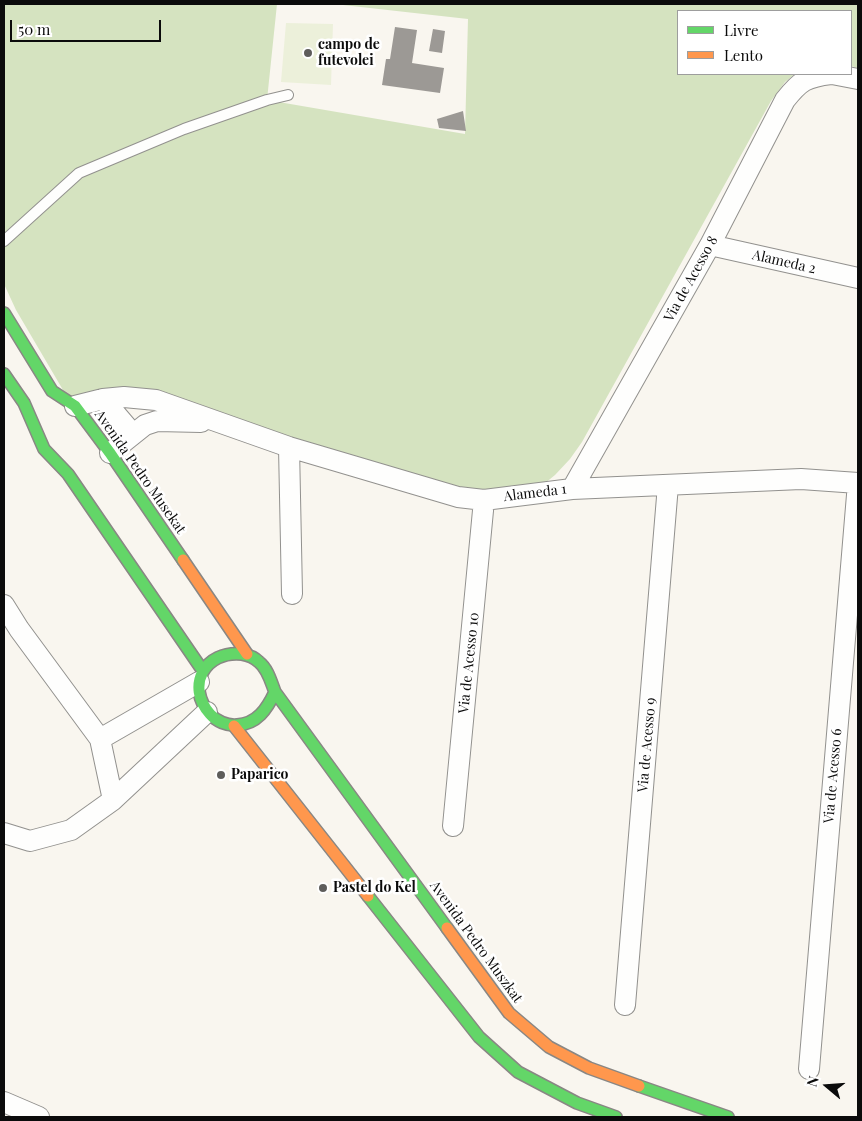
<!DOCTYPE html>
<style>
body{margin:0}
#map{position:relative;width:862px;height:1121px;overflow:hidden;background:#f9f6ef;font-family:"Playfair Display",serif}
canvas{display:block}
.frame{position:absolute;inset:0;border:5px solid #0b0b0b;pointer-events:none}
.legend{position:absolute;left:677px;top:10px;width:175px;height:65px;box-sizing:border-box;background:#fff;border:1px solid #9d9d9d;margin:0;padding:6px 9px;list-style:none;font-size:15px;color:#0b0b0b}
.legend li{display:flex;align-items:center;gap:10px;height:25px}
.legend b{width:25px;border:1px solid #9d9d9d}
.north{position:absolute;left:802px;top:1061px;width:50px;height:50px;-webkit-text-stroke:4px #fff;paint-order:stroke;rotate:288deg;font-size:14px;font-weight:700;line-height:20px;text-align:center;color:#0b0b0b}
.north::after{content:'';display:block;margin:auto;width:18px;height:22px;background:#0b0b0b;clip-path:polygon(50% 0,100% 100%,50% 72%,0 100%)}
.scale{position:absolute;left:10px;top:20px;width:151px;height:22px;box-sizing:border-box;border:2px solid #0b0b0b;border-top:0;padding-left:6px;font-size:15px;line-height:18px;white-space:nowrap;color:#0b0b0b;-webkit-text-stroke:4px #fff;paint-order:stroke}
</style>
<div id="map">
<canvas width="862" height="1121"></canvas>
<div class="frame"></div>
<ul class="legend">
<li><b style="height:6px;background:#63d668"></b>Livre</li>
<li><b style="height:6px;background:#ff974d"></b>Lento</li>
</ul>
<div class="north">N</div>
<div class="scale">50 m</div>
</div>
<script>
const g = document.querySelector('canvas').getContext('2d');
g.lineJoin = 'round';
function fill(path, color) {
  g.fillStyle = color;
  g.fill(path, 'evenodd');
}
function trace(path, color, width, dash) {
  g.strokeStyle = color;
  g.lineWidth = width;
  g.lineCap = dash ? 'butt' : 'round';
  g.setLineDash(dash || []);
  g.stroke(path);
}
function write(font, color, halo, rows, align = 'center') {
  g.font = font + ' "Playfair Display",serif';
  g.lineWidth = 5;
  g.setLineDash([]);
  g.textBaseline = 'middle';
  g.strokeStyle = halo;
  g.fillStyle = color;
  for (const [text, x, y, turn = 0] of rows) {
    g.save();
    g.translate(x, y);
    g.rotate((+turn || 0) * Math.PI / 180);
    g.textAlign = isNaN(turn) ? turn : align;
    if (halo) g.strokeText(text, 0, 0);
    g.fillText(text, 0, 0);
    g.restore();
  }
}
fill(new Path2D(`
 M4,4H277L267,100L465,134L468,19L334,4H858V68L851,66V11H678V74H795L785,82L771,101L582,442L570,459L555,475L539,488L510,493L453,488L167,398L77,401L63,390L16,310L4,284Z`), '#d5e3c0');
fill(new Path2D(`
 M286,23L333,24L331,85L281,82Z`), '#ecf0da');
fill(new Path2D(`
 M395,27L417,30L412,63L444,68L440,93L382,85L386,59H390Z
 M433,29L445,31L442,53L429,51Z
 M463,111L466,131L439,128L437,119Z`), '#9c9995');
const lane = new Path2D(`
 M4,241L79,173L184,129L267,100L288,95`);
const street = new Path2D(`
 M832,74L858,79
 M710,245L858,278
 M103,399L132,433
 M75,406L103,399L124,397L156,400L289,447L458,497L484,500L572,489L801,479L858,483
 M289,447L292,594
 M110,453L145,425L157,421L201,422
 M572,489L710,245L785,100C800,81 806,77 831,74
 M4,605L19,629L100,739L113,800
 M100,739L199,682
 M453,826L484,500
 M4,833L30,841L71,830L113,800L207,712
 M625,1005L668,485
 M809,1069L858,483
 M4,1102L39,1117`);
const fast = new Path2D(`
 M4,313L52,391L75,406L110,453L183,560
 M4,374L24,403L44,449L68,474L203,671
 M275,692C267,709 257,724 237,725C227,726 216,721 210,714C185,686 205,650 242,654C248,655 254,657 259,662C268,669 271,682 275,692L447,928
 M368,896L479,1037L518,1072L577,1103L616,1117
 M639,1086L728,1117`);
const slow = new Path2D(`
 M183,560L247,654
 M234,726L368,896
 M447,928L509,1013L549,1047L589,1068L639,1086`);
trace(lane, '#92918e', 12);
trace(street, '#92918e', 22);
trace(fast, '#898784', 14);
trace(slow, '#898784', 14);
trace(lane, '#fefefd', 10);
trace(street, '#fefefd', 20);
trace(fast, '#63d668', 11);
trace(slow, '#ff974d', 11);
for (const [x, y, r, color] of [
 [308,53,5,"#5e5d5b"],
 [221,775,5,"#5e5d5b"],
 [323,888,5,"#5e5d5b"]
]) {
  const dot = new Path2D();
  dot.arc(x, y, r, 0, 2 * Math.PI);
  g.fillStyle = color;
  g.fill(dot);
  trace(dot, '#fff', 2);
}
write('bold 14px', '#0b0b0b', '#fff', [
 ["campo de",318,45],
 ["futevolei",318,61],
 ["Paparico",231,775],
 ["Pastel do Kel",333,888]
], 'left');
write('14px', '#0b0b0b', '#fff', [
 ["Alameda 2",784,262,13],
 ["Via de Acesso 8",691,279,-61],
 ["Avenida Pedro Musekat",140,472,55],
 ["Alameda 1",535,493,-7],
 ["Via de Acesso 10",469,663,-84],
 ["Via de Acesso 9",647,745,-85],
 ["Via de Acesso 6",833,776,-85],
 ["Avenida Pedro Muszkat",476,942,54]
]);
</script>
